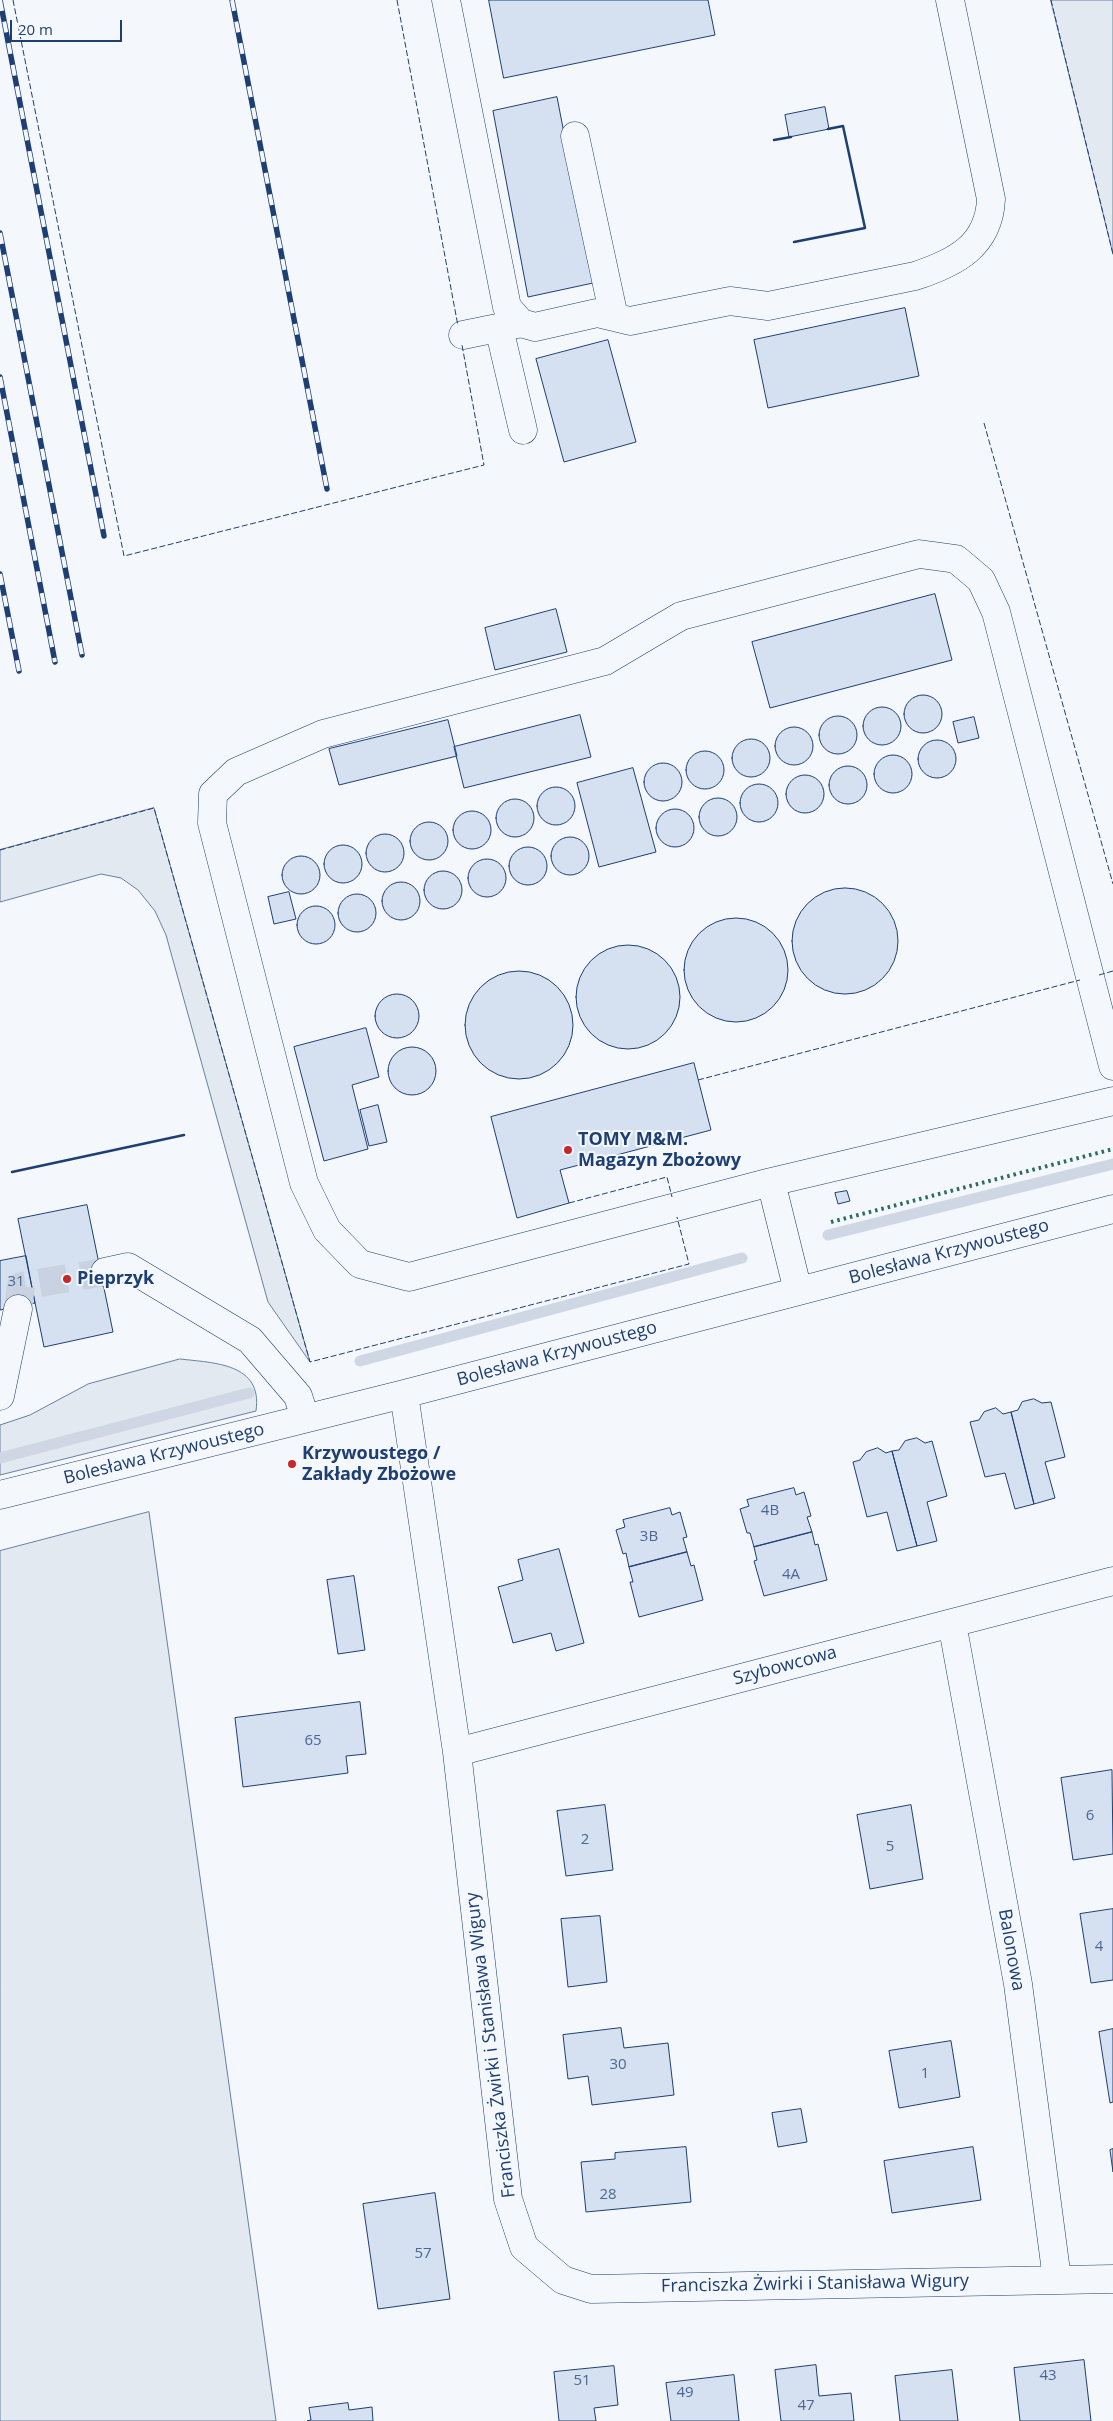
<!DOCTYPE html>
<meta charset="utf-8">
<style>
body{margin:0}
#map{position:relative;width:1113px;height:2421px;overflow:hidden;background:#f4f7fb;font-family:"Open Sans",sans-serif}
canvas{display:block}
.scale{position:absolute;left:10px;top:20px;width:112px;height:22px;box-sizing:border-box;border:2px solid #1d3f73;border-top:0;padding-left:6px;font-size:15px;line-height:18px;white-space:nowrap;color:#1d3f73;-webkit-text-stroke:4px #f4f7fb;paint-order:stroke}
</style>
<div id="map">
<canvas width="1113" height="2421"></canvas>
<div class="scale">20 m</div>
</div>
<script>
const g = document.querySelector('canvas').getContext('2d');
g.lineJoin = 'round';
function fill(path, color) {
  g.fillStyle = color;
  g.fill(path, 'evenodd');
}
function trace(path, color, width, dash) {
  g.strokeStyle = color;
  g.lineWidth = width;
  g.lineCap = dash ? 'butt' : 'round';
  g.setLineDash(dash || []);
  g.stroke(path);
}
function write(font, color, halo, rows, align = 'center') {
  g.font = font + ' "Open Sans",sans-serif';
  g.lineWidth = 4;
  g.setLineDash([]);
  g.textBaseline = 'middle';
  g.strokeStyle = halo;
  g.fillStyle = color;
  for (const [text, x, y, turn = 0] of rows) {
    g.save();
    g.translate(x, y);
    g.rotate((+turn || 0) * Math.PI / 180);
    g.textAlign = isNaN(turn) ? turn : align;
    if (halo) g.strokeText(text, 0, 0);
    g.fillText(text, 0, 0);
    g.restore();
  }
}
const green = new Path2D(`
 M1051,0H1113V254Z
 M154,808L310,1362L268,1302L166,935L155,911L138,890L121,878L101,874L0,902V850Z
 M180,1359C214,1363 263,1363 256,1411L0,1475V1425L30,1415L88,1384Z
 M149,1512L276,2421H0V1551Z`);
fill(green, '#e3e9f0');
trace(green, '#687fa3', 1);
trace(new Path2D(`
 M828,1235L1113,1164
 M360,1361L742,1258
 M0,1458L249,1393`), '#cfd7e4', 11);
const building = new Path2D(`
 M489,0H708L715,35L504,78Z
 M557,97L593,283L528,297L493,111Z
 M825,107L829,129L789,137L785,115Z
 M905,308L919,376L768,408L754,340Z
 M608,340L636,442L564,462L536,359Z
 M935,594L952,660L770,708L752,642Z
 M556,609L567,652L495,670L485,628Z
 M904 714a19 19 0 1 1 38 0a19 19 0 1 1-38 0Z
 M863 726a19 19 0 1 1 38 0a19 19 0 1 1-38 0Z
 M580,715L591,757L464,788L454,747Z
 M819 735a19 19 0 1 1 38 0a19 19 0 1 1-38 0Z
 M974,717L979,738L958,743L953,722Z
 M448,720L457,756L339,785L329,749Z
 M775 746a19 19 0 1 1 38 0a19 19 0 1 1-38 0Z
 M732 758a19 19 0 1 1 38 0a19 19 0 1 1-38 0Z
 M918 759a19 19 0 1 1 38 0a19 19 0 1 1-38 0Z
 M686 770a19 19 0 1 1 38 0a19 19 0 1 1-38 0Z
 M874 774a19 19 0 1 1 38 0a19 19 0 1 1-38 0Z
 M644 782a19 19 0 1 1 38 0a19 19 0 1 1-38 0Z
 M829 785a19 19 0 1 1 38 0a19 19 0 1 1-38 0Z
 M633,768L656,852L599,867L577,783Z
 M786 794a19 19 0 1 1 38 0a19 19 0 1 1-38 0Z
 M740 803a19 19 0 1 1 38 0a19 19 0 1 1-38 0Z
 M537 806a19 19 0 1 1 38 0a19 19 0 1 1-38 0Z
 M699 817a19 19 0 1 1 38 0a19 19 0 1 1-38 0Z
 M496 818a19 19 0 1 1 38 0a19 19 0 1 1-38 0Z
 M656 828a19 19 0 1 1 38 0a19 19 0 1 1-38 0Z
 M453 830a19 19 0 1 1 38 0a19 19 0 1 1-38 0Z
 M410 841a19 19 0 1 1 38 0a19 19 0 1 1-38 0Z
 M366 853a19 19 0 1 1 38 0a19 19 0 1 1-38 0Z
 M551 856a19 19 0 1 1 38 0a19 19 0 1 1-38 0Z
 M324 864a19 19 0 1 1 38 0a19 19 0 1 1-38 0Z
 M509 866a19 19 0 1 1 38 0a19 19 0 1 1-38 0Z
 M282 875a19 19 0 1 1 38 0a19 19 0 1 1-38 0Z
 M468 878a19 19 0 1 1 38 0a19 19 0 1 1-38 0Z
 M424 890a19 19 0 1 1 38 0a19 19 0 1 1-38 0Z
 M382 901a19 19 0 1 1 38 0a19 19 0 1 1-38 0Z
 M792 941a53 53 0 1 1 106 0a53 53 0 1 1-106 0Z
 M289,892L296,919L274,924L268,897Z
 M338 913a19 19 0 1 1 38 0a19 19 0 1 1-38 0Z
 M297 925a19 19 0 1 1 38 0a19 19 0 1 1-38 0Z
 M684 970a52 52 0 1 1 104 0a52 52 0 1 1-104 0Z
 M576 997a52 52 0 1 1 104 0a52 52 0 1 1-104 0Z
 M465 1025a54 54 0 1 1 108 0a54 54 0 1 1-108 0Z
 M375 1016a22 22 0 1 1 44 0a22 22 0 1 1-44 0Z
 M366,1028L379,1077L352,1085L368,1149L324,1161L294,1047Z
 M388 1071a24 24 0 1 1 48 0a24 24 0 1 1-48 0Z
 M694,1063L711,1130L560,1170L569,1203L517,1218L491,1117Z
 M378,1105L387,1142L369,1146L360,1110Z
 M847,1191L850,1201L838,1204L835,1193Z
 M87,1205L113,1332L44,1347L18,1219Z
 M26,1256L35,1303L0,1310V1261Z
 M1034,1399L1042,1403L1051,1402L1065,1457L1045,1462L1055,1498L1034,1504L1011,1412L1018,1410L1022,1402Z
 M996,1408L1003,1414L1011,1412L1034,1504L1015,1509L1005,1473L985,1477L970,1422L979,1420L984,1412Z
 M917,1438L925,1443L932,1441L947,1496L927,1502L937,1541L917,1546L892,1451L899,1450L905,1441Z
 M878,1448L886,1453L892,1451L917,1546L897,1551L887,1512L867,1517L853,1462L860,1460L866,1452Z
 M794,1488L796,1495L804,1492L811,1516L807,1517L812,1532L754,1547L750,1533H747L740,1509L749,1506L747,1500Z
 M670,1508L672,1515L680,1512L687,1537L683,1538L687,1552L629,1567L626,1553L623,1554L616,1530L625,1527L623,1520Z
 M812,1532L815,1545L818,1544L827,1580L764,1596L754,1561L757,1560L754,1547Z
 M559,1549L584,1643L556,1651L551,1633L513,1643L498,1587L523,1580L518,1560Z
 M687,1552L691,1566L694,1565L703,1600L639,1617L630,1582H633L629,1567Z
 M354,1576L365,1650L338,1654L327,1580Z
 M360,1702L366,1754L346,1756L348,1773L243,1787L235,1718Z
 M1112,1770L1113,1854L1073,1860L1061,1778Z
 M605,1805L613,1870L566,1876L557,1811Z
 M911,1805L923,1879L870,1889L857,1815Z
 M1113,1909V1980L1091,1983L1080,1914Z
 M600,1916L607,1982L568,1987L561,1919Z
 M621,2028L624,2048L668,2043L674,2095L592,2105L588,2076L568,2079L563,2035Z
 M1113,2029V2102L1110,2103L1099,2032Z
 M951,2041L960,2097L899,2108L889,2051Z
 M801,2109L807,2142L778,2147L772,2113Z
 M686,2147L691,2202L586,2212L581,2162L615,2159V2153Z
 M973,2147L981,2200L892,2213L884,2161Z
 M1113,2149V2172L1110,2150Z
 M435,2193L450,2299L378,2309L363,2204Z
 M1084,2360L1091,2421H1020L1014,2368Z
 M816,2365L819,2396L851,2393L854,2421H781L775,2370Z
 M614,2366L618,2405L594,2408L596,2421H559L554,2372Z
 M952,2370L958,2421H900L895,2376Z
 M734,2375L739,2421H671L666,2383Z
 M348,2403L349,2410L372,2407L373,2421H307L311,2420L309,2408Z`);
fill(building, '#d5e0f0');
trace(building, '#1d3f73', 1);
trace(new Path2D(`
 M18,1309L21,1286L105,1272`), '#c9d2e0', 28, [28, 14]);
const minor = new Path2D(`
 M446,0L507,307L521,323L535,327L597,313L630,321L730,301L768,306L915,276C955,263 989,246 991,199L950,0
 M575,136L614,317
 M499,328L523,430
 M463,335L517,324
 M1113,1066L996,612L981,580L956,559L919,554L681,616L605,661L323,734L236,772L213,794L212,823L304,1183L327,1230L360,1264L409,1277L771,1182L1113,1101
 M771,1182L798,1291
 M105,1272L128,1267L250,1340L298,1396L305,1418
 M404,1394L457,1752L508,2199L524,2247L563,2280L591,2289L1113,2279
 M0,1396L18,1309
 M0,1495L404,1394L1113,1209
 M952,1623L1018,1984L1057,2279
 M457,1752L1113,1581`);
trace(minor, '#1d3f73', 29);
trace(minor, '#f4f7fb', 28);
const rail = new Path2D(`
 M0,0L104,536
 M232,0L327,489
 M0,233L82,655
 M0,377L55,662
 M0,574L19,671`);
trace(rail, '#1d3f73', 5.5);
trace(rail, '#f4f7fb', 4, [11]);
trace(new Path2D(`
 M831,1222L1113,1149`), '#2c6c60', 4, [2.5, 4]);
trace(new Path2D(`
 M13,0L124,556L484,465L462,345
 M397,0L458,326
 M1051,0L1113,254
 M984,423L1113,884
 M0,850L154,808L310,1362L689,1264L677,1217
 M1099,975L1113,971
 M698,1080L1080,980
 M569,1203L667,1177L672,1197`), '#1d3f73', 1, [6, 2.5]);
trace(new Path2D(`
 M774,140L791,137
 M794,242L865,228L843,126L828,129
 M12,1172L184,1135`), '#1d3f73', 2.5);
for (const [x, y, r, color] of [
 [568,1150,5,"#c62828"],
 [67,1279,5,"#c62828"],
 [292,1464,5,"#c62828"]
]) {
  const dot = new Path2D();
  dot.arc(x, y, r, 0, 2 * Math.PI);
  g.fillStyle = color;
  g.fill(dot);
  trace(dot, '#f4f7fb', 2);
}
write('15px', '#4b6792', null, [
 ["31",16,1282],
 ["4B",770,1511],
 ["3B",649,1537],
 ["4A",791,1575],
 ["65",313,1741],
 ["6",1090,1816],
 ["2",585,1840],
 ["5",890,1847],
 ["4",1099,1947],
 ["30",618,2065],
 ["1",925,2074],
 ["28",608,2195],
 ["57",423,2254],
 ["43",1048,2376],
 ["51",582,2381],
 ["49",685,2393],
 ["47",806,2406]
]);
write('bold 18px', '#1d3f73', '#f4f7fb', [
 ["TOMY M&M.",578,1140],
 ["Magazyn Zbożowy",578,1161],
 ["Pieprzyk",77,1279],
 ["Krzywoustego /",302,1454],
 ["Zakłady Zbożowe",302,1475]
], 'left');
write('18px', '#1d3f73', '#f4f7fb', [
 ["Bolesława Krzywoustego",949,1252,-15],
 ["Bolesława Krzywoustego",557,1354,-15],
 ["Bolesława Krzywoustego",164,1454,-14],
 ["Szybowcowa",785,1666,-15],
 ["Balonowa",1011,1950,80],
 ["Franciszka Żwirki i Stanisława Wigury",491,2045,-97],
 ["Franciszka Żwirki i Stanisława Wigury",815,2284,-1]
]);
</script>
